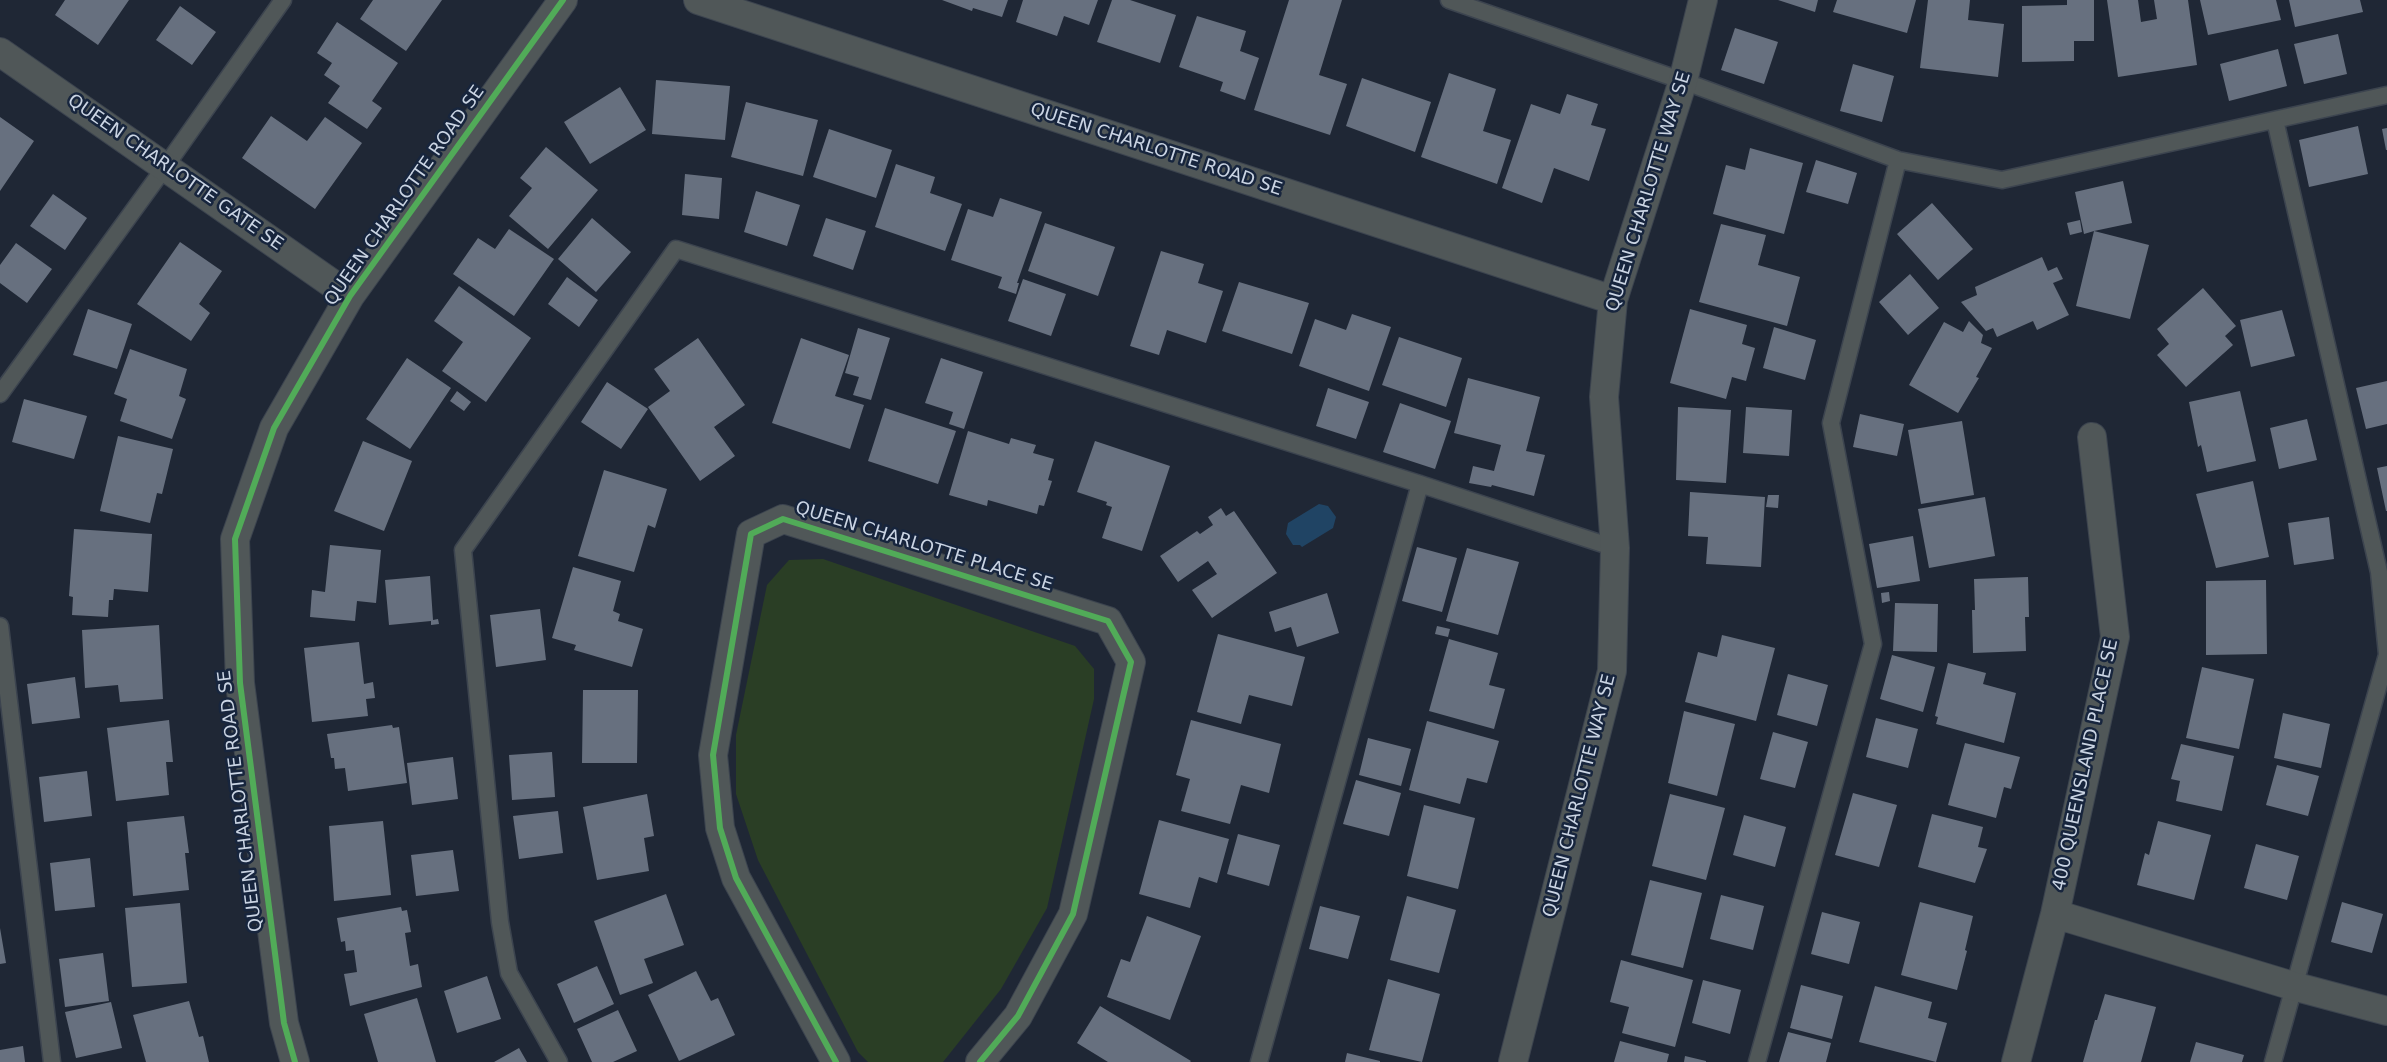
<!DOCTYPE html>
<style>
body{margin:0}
canvas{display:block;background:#1f2735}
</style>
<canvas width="2387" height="1062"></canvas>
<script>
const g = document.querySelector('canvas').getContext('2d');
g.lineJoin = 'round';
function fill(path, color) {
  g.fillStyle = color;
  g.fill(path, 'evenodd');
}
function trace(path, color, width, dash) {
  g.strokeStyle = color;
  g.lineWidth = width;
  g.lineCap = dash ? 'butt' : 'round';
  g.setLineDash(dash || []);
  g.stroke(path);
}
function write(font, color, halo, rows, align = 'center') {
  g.font = font + ' "DejaVu Sans",sans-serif';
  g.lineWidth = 5;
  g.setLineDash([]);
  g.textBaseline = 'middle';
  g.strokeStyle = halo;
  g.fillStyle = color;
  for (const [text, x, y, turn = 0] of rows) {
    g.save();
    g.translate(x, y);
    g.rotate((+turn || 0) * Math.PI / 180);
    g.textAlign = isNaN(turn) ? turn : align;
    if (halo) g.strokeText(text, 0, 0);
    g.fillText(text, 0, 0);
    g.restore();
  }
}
fill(new Path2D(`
 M823,559L1075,646L1094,669V699L1047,908L1001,989L943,1062H868L858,1052L758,860L736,794V735L767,585L789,560Z`), '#2a3e25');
fill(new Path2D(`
 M1319,504L1328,506L1336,517L1333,528L1302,547L1300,545H1293L1286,534L1288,523Z`), '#204464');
fill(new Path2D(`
 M65,0H129L98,45L55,15Z
 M373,0H442L406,51L360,19Z
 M942,0H1008L1002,17L973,8L972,11Z
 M1023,0H1098L1089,25L1064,16L1057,36L1016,22Z
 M1112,0H1130L1176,15L1160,63L1097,42Z
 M1289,0H1342L1319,75L1347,84L1330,135L1254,110Z
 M1778,0H1818L1815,12Z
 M1837,0H1916L1907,33L1833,12Z
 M1928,0H1970L1968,20L2004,24L1998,77L1920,68Z
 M2067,0H2094V41H2074V61L2022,62V6L2067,5Z
 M2107,0H2138L2141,22L2157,19L2154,0H2188L2197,65L2118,77Z
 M2200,0H2276L2281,20L2208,35Z
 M2289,0H2360L2363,12L2295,27Z
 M180,6L216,32L192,65L156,40Z
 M1197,16L1246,31L1240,51L1259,58L1245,100L1220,91L1223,82L1179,67Z
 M337,22L398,63L372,101L382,108L367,129L328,103L340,86L324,75L332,63L317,53Z
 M1735,28L1778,42L1764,84L1721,70Z
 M2338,34L2347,74L2304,84L2294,44Z
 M2278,49L2287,86L2229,101L2220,64Z
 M1853,64L1894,76L1882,122L1840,111Z
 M1449,73L1496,89L1483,131L1511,140L1497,184L1421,157Z
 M1362,78L1431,102L1415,152L1346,126Z
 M656,80L730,86L725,140L652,134Z
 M620,87L646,130L590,164L564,122Z
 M1567,94L1598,104L1591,125L1606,129L1589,181L1554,168L1542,203L1502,188L1531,104L1560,114Z
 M746,102L818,120L803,176L731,157Z
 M271,116L307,141L325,117L362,143L315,209L242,158Z
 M0,117L34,141L0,191Z
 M2358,126L2368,174L2309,187L2299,140Z
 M2387,128V150H2386L2382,129Z
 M829,129L892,150L876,198L813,177Z
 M546,147L598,190L548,249L509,216L532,188L520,178Z
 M1750,148L1803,163L1784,234L1713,214L1726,165L1745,170Z
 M1816,160L1857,173L1848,204L1806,192Z
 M896,164L935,177L930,193L962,204L945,251L875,227Z
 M685,174L722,178L719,219L682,215Z
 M2123,181L2132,223L2094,231L2149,245L2130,319L2076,306L2094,231L2084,234L2075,192Z
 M756,191L800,205L787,246L744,232Z
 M53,194L87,218L65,250L30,226Z
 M1000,198L1042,212L1017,283H1019L1016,294L998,288L1002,277L951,260L968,209L993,217Z
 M1932,203L1973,249L1938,280L1897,234Z
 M592,218L631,252L596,292L558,259Z
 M826,218L866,231L853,270L813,256Z
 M2080,220L2082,232L2070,235L2067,223Z
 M1045,223L1115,247L1098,296L1028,271Z
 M1721,224L1766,235L1758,265L1800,277L1787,326L1699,302Z
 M509,229L554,259L514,316L453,274L478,238L495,249Z
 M180,242L222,271L199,304L210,313L191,341L137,304Z
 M16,243L52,269L27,303L0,283V265Z
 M1161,251L1204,264L1198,283L1223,291L1206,343L1167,330L1159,355L1130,346Z
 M2042,257L2048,271L2057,267L2063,279L2053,283L2069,315L2037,330L2033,321L1997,337L1993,328L1986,331L1961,302L1977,295L1975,287Z
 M1910,274L1939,308L1908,335L1879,302Z
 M567,277L598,300L579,327L548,304Z
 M1023,279L1066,294L1051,336L1008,321Z
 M1239,282L1309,303L1292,354L1222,331Z
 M459,286L531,338L486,402L442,371L463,342L434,321Z
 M2203,288L2236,326L2225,336L2233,345L2186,387L2157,355L2169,344L2157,329Z
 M88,309L132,324L117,369L73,355Z
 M1690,309L1747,325L1742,344L1755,348L1746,381L1732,377L1726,399L1670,383Z
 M2282,310L2295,356L2251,367L2240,320Z
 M1352,314L1391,327L1369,391L1299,366L1315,319L1346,330Z
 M1969,321L1983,335L1981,343L1992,348L1976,377L1979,378L1958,413L1909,385L1944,322L1963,332Z
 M1774,327L1816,340L1805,380L1763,368Z
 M858,328L890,338L871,400L853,395L859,377L845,373Z
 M1399,337L1462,358L1446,407L1382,385Z
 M698,338L745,405L714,427L735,456L700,481L648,407L670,391L654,369Z
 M801,338L849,355L835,396L864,405L850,449L772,423Z
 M130,349L187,369L179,396L186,399L172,439L120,421L127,399L114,394Z
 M407,358L451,388L410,449L366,419Z
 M941,358L983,372L964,429L949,424L953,412L925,403Z
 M1468,378L1540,397L1526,451L1545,455L1534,496L1492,485L1491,487L1469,483L1473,466L1494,471L1501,445L1454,433Z
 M2387,381V424L2366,429L2356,388Z
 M607,382L648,409L621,449L581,422Z
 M1328,388L1369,402L1356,439L1316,426Z
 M457,391L471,402L464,411L450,401Z
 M2240,391L2256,461L2207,472L2201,445L2198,447L2189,402Z
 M24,399L87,416L74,459L12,442Z
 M1400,403L1451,421L1435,469L1383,452Z
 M1678,407L1731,410L1726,483L1676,480Z
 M1746,407L1792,410L1789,456L1743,453Z
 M885,408L956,431L938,484L868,461Z
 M1860,414L1904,424L1897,456L1853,447Z
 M2307,419L2317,460L2279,469L2270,428Z
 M1962,421L1974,495L1921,504L1908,430Z
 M968,431L1009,444L1011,438L1036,445L1033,453L1054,459L1048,480L1052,481L1044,506L1039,505L1037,514L988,500L987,506L949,495Z
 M118,436L173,449L162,494L157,493L150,523L100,511Z
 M363,441L412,461L384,531L334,511Z
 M1095,441L1170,466L1142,551L1102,538L1112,507L1106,505L1107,502L1077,492Z
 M2387,466V511H2386L2377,468Z
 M604,470L667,489L655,528L648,525L634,572L578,556Z
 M2253,481L2269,557L2216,568L2196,494Z
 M1690,492L1765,497L1761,567L1706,564L1708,537L1688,536Z
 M1768,495H1779L1778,508L1766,507Z
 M1985,497L1995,556L1929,568L1918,509Z
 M1221,508L1226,516L1234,511L1277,573L1212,618L1192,590L1217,574L1208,561L1178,582L1160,556L1197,531L1200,534L1213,525L1208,517Z
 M2329,517L2334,559L2294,565L2288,523Z
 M74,529L152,534L148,592L114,589L113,600H109L108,617L72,615L73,597L69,596Z
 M1913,536L1920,581L1877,588L1869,544Z
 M330,545L381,550L376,603L357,601L355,621L310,617L312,590L325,592Z
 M1417,547L1457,558L1442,612L1402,601Z
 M1467,548L1519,562L1498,635L1446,621Z
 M573,567L621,581L613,611L620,614L618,621L643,629L632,667L574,650L576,645L552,638Z
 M430,576L433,620L438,619L439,624L431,625V621L389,625L385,580Z
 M2028,577L2029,617H2025L2026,651L1973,653L1972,610H1975L1974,579Z
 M2266,580L2267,654L2206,655V581Z
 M1889,592L1890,601L1882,603L1881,593Z
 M1327,593L1339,633L1297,647L1291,627L1275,632L1269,612Z
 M1895,603L1938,604L1937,652L1893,651Z
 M540,609L546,660L496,667L490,615Z
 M159,625L163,699L120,702L118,685L85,688L82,630Z
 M1437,626L1450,629L1448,637L1435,634Z
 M1218,634L1305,657L1292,706L1249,695L1241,724L1197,712Z
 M1722,635L1775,648L1756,721L1685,702L1698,652L1717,657Z
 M1449,639L1498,653L1489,685L1505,689L1494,729L1429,711Z
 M359,642L364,684L373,682L375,698L366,699L368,716L312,722L304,648Z
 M1892,655L1935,667L1923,712L1880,699Z
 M1948,663L1986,673L1983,684L2016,693L2004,743L1936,724L1938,717L1935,716Z
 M2202,667L2254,679L2239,749L2186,738Z
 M1788,674L1828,685L1817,726L1777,715Z
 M75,677L80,718L32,724L27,684Z
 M583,690H638L637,763H582Z
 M1684,711L1735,724L1717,796L1668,783Z
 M2283,713L2330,724L2321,768L2274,758Z
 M1876,718L1918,729L1908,768L1866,757Z
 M169,720L173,762H166L169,795L116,801L107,728Z
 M1191,720L1281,744L1269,793L1241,785L1230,824L1181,811L1190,779L1176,775Z
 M1427,721L1499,741L1487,783L1467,778L1460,804L1409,790Z
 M392,725L393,728L399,727L407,783L348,791L345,768L335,769L334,758H331L327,734Z
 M1773,732L1808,742L1795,788L1760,779Z
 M1368,738L1411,749L1401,786L1359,775Z
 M1965,743L2020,757L2011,789L2004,787L1996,818L1948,805Z
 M2181,744L2234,756L2222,811L2176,801L2180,781L2171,779Z
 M552,752L555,797L512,800L509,755Z
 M453,757L458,799L412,805L407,763Z
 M2277,765L2319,776L2308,816L2266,805Z
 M87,771L92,816L44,822L39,777Z
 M1356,780L1401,793L1389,836L1343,824Z
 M1853,793L1897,805L1879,867L1835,855Z
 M647,794L654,836L644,838L649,871L597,880L583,807Z
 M1670,794L1725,808L1706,880L1652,866Z
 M1424,805L1475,818L1458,889L1407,876Z
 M558,811L563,853L519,859L513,816Z
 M1932,814L1983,827L1978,847L1987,849L1975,883L1918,867Z
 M1744,815L1786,827L1775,867L1733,855Z
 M184,816L189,853H185L189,890L133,896L127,822Z
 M1159,820L1229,839L1217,883L1199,877L1190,908L1139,894Z
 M383,821L391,895L334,901L329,826Z
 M2158,821L2211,835L2194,900L2137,885L2145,853L2149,855Z
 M1238,834L1280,845L1269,886L1227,874Z
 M2256,844L2299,856L2287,900L2244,888Z
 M453,850L459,891L416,896L411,855Z
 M90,858L95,907L55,911L50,863Z
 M1650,880L1702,893L1683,968L1631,955Z
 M666,894L684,945L644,959L653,983L620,995L594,921Z
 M1721,895L1764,906L1753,950L1710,939Z
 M1407,896L1456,910L1439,973L1390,960Z
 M1920,902L1973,916L1965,950L1967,951L1957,990L1901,975Z
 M2342,902L2383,914L2372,953L2331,942Z
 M180,903L187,983L132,987L125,908Z
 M1320,906L1360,916L1348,959L1309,949Z
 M401,907L402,911L407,910L411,932L405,933L410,966L418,964L422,987L350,1006L344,974L357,972L354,950L346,951L345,941L341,942L337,918Z
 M1822,912L1860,922L1849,964L1811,954Z
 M1147,916L1201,936L1170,1020L1107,997L1121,959L1130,962Z
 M0,928L6,963L0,964Z
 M103,953L109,1001L65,1007L59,959Z
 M1621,960L1693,980L1675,1047L1622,1033L1629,1007L1610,1002Z
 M597,966L614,1004L574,1023L557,984Z
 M696,971L711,1001L718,998L735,1035L679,1061L648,995Z
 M487,976L501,1019L457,1033L444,991Z
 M1388,979L1440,994L1422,1062L1369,1050Z
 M1703,980L1741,990L1730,1034L1692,1023Z
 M1801,985L1843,996L1832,1039L1790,1028Z
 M1875,986L1932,1002L1928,1018L1947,1023L1936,1062L1859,1042Z
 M2105,994L2156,1007L2141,1062H2083L2095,1020H2097Z
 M417,998L436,1062H378L364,1014Z
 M189,1001L199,1037L203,1036L209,1062H146L133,1015Z
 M111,1002L122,1048L76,1058L65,1012Z
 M1100,1006L1191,1061L1190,1062H1108L1077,1043Z
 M618,1010L637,1051L613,1062H592L577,1029Z
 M1788,1032L1831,1043L1826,1062H1779Z
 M1620,1041L1669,1054L1667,1062H1614Z
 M2196,1042L2244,1055L2242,1062H2190Z
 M23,1046L25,1062H0V1050Z
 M519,1048L527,1062H494Z
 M1347,1053L1380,1061V1062H1345Z
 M1685,1056L1706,1061V1062H1684Z`), '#67707f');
const lane = new Path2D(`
 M1449,0L1683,81L1898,160L2002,180L2387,95
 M2275,120L2379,572L2387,654
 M0,394L165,167L283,0
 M0,626L52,1062
 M559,1062L509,973L500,922L463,550L676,249L1420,484L1615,548
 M1259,1062L1420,484
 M1757,1062L1873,644L1831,423L1898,160
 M2273,1062L2387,655`);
const street = new Path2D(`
 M698,0L1613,300
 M0,52L350,296
 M2055,914L2293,986L2387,1011
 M295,1062L284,1023L240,683L235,539L274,428L350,296L563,0
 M836,1062L736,878L720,828L713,755L751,534L783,519L1108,621L1131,662L1073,914L1018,1016L980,1062
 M1513,1062L1612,671L1615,548L1604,397L1613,300L1683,81L1703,0
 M2016,1062L2055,914L2115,637L2092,437`);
trace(lane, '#3c444f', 19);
trace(street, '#3c444f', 30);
trace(lane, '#505758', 16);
trace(street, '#505758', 28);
trace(new Path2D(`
 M295,1062L284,1023L240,683L235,539L274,428L350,296L563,0
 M836,1062L736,878L720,828L713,755L751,534L783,519L1108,621L1131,662L1073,914L1018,1016L980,1062`), '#51ab58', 6);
write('18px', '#cad4e3', '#17253d', [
 ["QUEEN CHARLOTTE ROAD SE",1156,150,18],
 ["QUEEN CHARLOTTE GATE SE",175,173,35],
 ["QUEEN CHARLOTTE WAY SE",1649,192,-73],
 ["QUEEN CHARLOTTE ROAD SE",405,196,-55],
 ["QUEEN CHARLOTTE PLACE SE",924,547,17],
 ["400 QUEENSLAND PLACE SE",2086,765,-78],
 ["QUEEN CHARLOTTE WAY SE",1580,796,-76],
 ["QUEEN CHARLOTTE ROAD SE",241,801,-97]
]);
</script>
